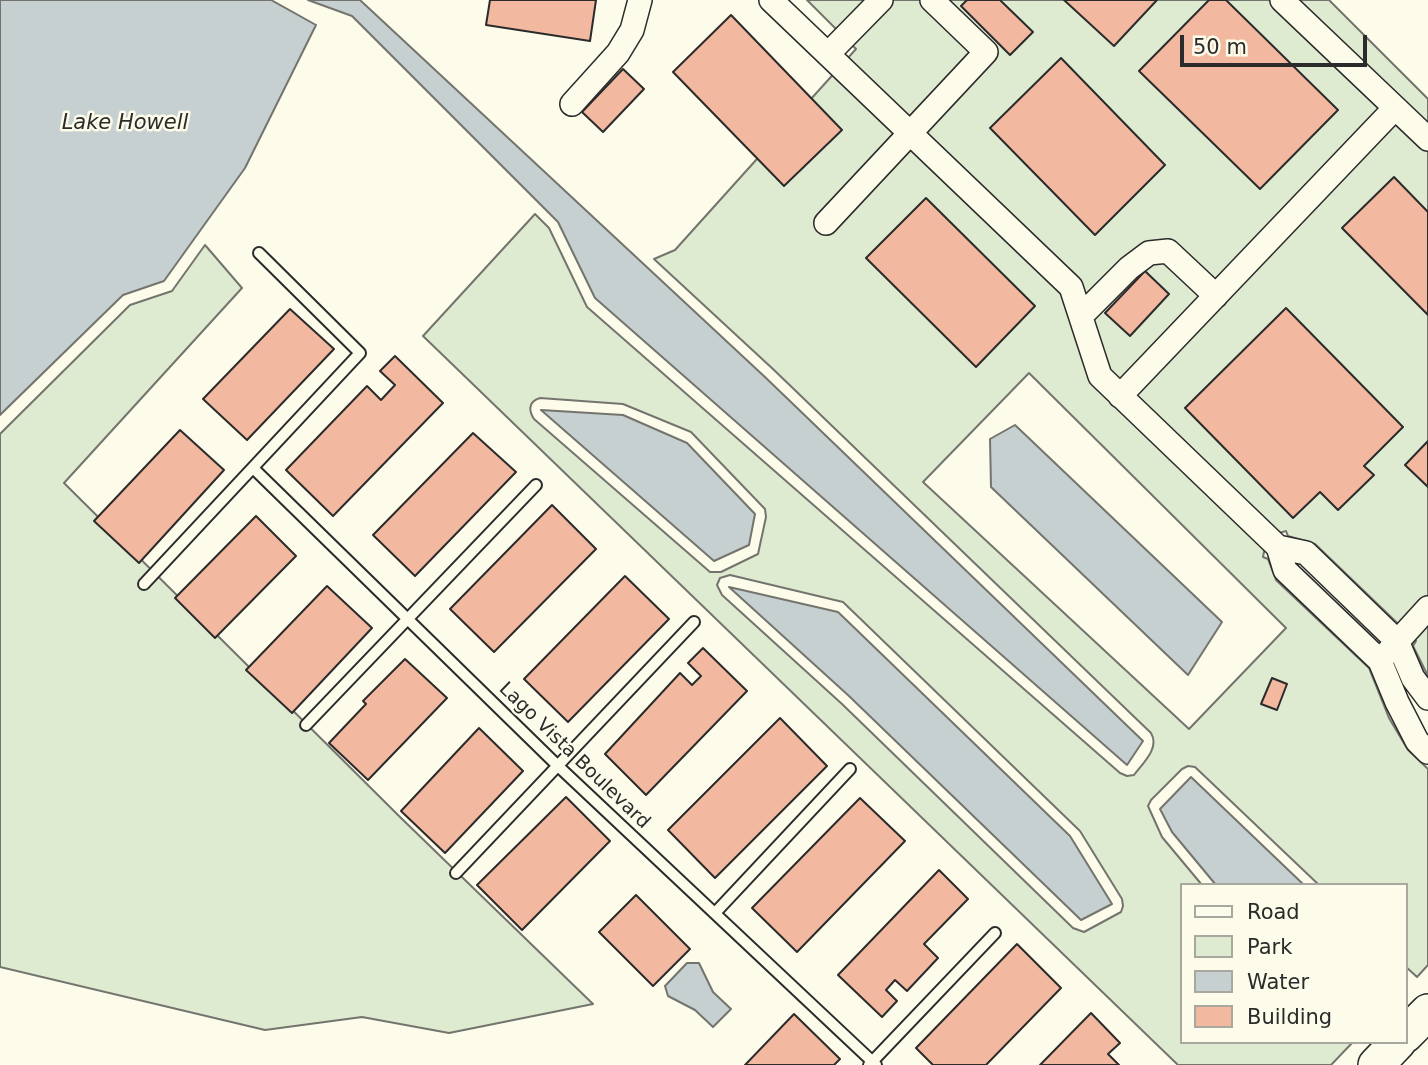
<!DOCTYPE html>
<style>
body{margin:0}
#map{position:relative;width:1428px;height:1065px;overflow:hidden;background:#fdfbea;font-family:"DejaVu Sans",sans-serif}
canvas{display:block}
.legend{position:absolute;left:1180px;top:883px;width:228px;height:161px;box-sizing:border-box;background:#fdfbea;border:2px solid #a9a89e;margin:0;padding:9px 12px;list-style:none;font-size:21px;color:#2b2b2b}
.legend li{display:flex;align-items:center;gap:14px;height:35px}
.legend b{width:35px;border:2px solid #a9a89e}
.scale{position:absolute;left:1180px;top:35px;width:187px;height:32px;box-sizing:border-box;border:4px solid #2b2b2b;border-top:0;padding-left:9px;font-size:21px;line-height:24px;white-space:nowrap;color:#2b2b2b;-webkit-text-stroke:5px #fdfbea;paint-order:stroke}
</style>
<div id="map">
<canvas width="1428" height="1065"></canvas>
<ul class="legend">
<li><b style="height:9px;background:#fdfbea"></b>Road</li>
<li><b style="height:19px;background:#deebd1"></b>Park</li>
<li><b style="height:19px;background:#c7d0d0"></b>Water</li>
<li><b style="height:19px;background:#f2b8a0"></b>Building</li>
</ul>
<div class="scale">50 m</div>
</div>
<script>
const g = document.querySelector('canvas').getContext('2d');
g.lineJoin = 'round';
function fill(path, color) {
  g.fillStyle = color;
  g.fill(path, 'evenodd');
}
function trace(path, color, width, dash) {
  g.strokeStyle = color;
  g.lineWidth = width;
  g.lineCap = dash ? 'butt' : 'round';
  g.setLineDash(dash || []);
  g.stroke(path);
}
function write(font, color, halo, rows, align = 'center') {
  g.font = font + ' "DejaVu Sans",sans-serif';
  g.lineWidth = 5;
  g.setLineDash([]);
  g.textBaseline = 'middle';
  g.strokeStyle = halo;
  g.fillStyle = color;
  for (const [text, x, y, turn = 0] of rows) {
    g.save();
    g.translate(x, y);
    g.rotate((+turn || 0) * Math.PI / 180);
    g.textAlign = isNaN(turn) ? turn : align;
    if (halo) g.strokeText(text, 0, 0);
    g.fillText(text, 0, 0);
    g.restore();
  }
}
const green = new Path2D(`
 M807,0H1329L1428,99V676L1413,646L1416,641L1315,544L1288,536L1286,531C1272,534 1265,543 1263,557L1268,559L1276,580L1369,668L1389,718L1408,750L1428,769V965L1417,977L1405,966V885H1319L1195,767L1188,766L1182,769L1151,800L1148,806L1162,837L1202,885H1181V1042H1353L1331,1065H1178L423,336L535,214L549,228L587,307L1120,773L1127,776L1134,775C1143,763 1160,748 1151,733L774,370L654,259L675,250L856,49ZM1029,373L1286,628L1189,729L923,482ZM540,398L623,404L691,432L765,509L766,517L758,554L721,572H710L534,419C528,410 529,401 540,398ZM730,575L843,602L1080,831L1122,899L1123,906L1121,912L1084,932L1073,928L842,704L722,595L717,585L720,578Z
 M205,245L242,288L64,483L401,818L593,1004L449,1033L362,1017L265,1030L0,967V434L130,305L172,291Z`);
fill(green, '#deebd1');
trace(green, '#74746e', 2);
const water = new Path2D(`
 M0,0H271L316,25L245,168L164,281L123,295L0,415Z
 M308,0H360L766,378L1143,741L1127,765L595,298L558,222L352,16Z
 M541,410L623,415L687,443L755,514L749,545L714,561Z
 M1015,425L1222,622L1188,675L991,487L990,439Z
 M729,587L838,612L1070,836L1112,904L1081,920L849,696Z
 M1191,777L1304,885H1216L1172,832L1160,809Z
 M687,963H699L713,992L731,1009L713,1027L695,1010L668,996L665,986Z`);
fill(water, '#c7d0d0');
trace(water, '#74746e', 2);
const building = new Path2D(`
 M490,0H596L590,41L486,25Z
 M967,0H1000L1033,32L1010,55L961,6Z
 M1064,0H1157L1114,46Z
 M1209,0H1226L1338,110L1260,189L1139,71Z
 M731,15L842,130L784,186L673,72Z
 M1061,58L1165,165L1095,235L990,128Z
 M623,69L644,89L603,132L582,112Z
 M1394,177L1428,212V315L1342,228Z
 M926,198L1035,306L976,367L866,258Z
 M1145,271L1169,294L1130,336L1105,313Z
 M1286,308L1403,427L1364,466L1374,475L1338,510L1320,492L1293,518L1185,408Z
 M290,309L334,349L247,440L203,399Z
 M395,356L443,403L333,516L286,470L367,386L381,400L395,385L380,371Z
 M180,430L224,470L139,563L94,521Z
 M473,433L516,472L415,576L373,535Z
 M1428,441V487L1405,465Z
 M552,505L596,549L494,652L450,609Z
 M256,516L296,556L215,638L175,598Z
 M625,576L669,619L568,722L524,679Z
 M327,586L372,628L292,713L246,670Z
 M703,648L747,691L646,795L605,754L680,673L692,685L701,676L688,663Z
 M405,659L447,698L368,780L329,743L366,704L363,701Z
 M1272,678L1287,684L1277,710L1261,704Z
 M780,718L827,766L715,878L668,830Z
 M479,728L523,771L445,853L401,811Z
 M566,797L610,841L522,930L477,885Z
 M860,798L905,841L797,952L752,908Z
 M939,870L968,899L924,944L938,958L907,991L895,980L886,990L897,1001L882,1017L838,975Z
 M636,895L690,949L653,986L599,932Z
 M1017,944L1061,988L986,1065H933L916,1048Z
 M1091,1013L1120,1043L1108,1054L1119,1065H1040Z
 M794,1014L840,1059L834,1065H745Z`);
fill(building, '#f2b8a0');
trace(building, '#2b2b2b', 2);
const service = new Path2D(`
 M253,468L558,766L876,1065
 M144,584L360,353L259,253
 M306,725L536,485
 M456,873L694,622
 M715,913L850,769
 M869,1065L995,933`);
const minor = new Path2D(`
 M771,0L1071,287L1100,376L1278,547L1285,570L1380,661L1397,702L1417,741L1428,752
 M1282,0L1428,139
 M828,54L881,0
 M572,104L618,53L632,30L640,0
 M826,223L986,52L932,0
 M1081,316L1129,268L1149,253L1168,251L1216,296
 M1120,396L1395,108
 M1278,547L1306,553L1397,641L1413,678L1428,698
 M1387,653L1428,608`);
const primary = new Path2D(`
 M1405,1035L1428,1012
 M1376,1065L1398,1042`);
trace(service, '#2b2b2b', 14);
trace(minor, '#2b2b2b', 26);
trace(primary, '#2b2b2b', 38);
trace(service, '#fdfbea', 10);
trace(minor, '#fdfbea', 23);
trace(primary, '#fdfbea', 35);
write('19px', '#2b2b2b', '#fdfbea', [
 ["Lago Vista Boulevard",574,756,44]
]);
write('italic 21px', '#2b2b2b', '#fdfbea', [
 ["Lake Howell",125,124]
]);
</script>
